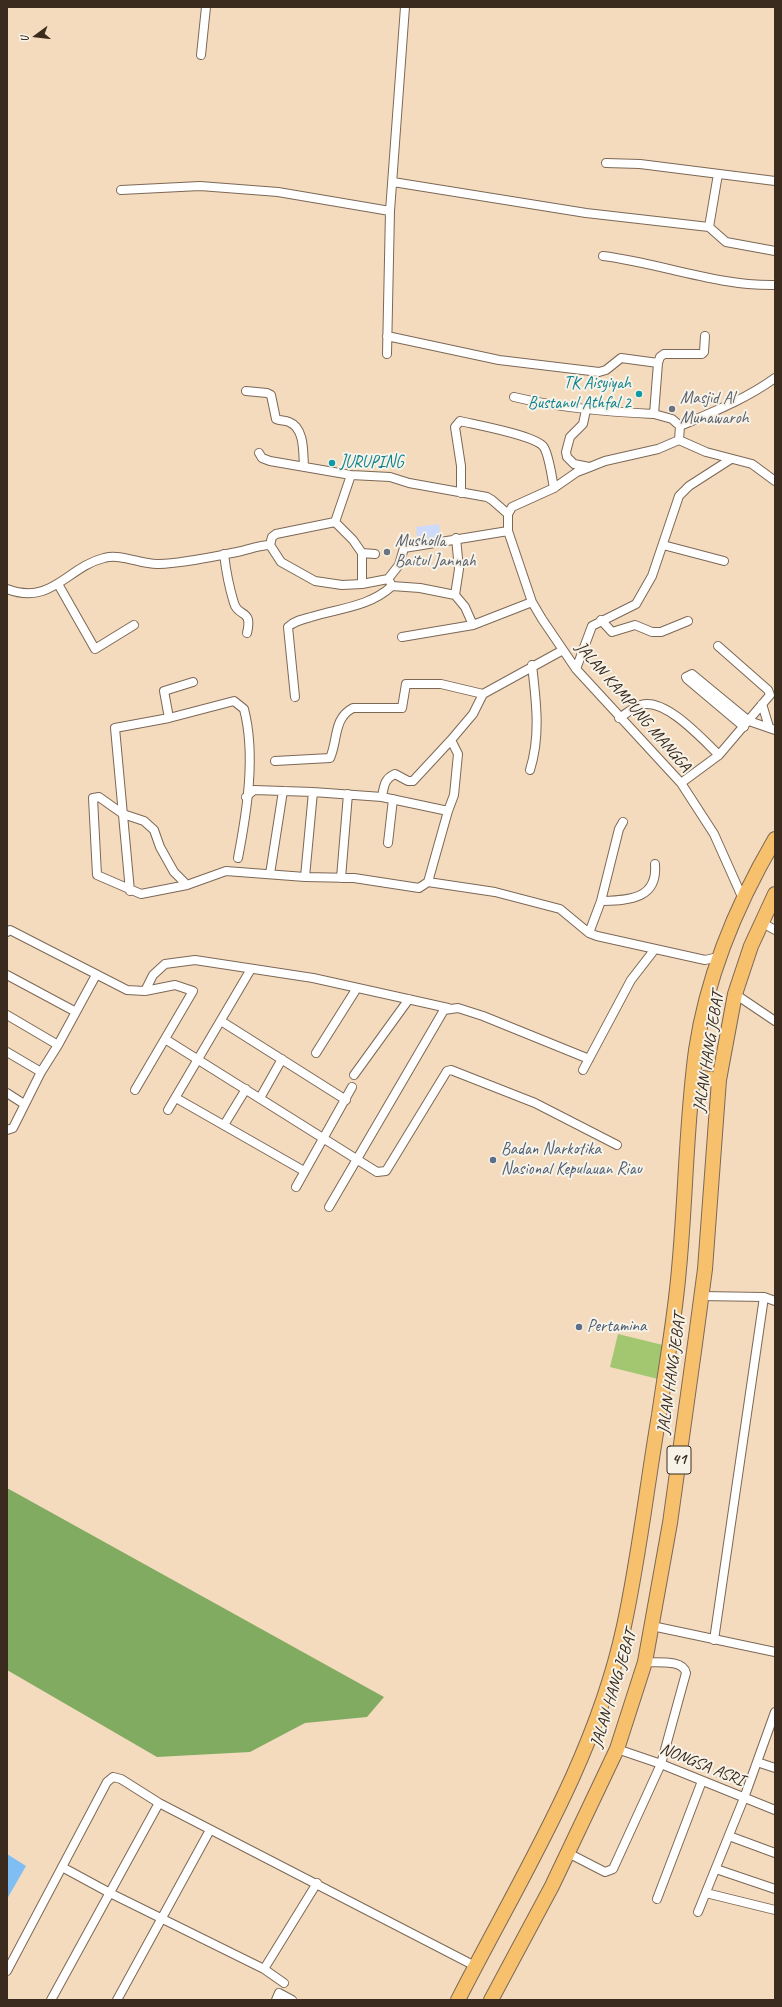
<!DOCTYPE html>
<style>
body{margin:0}
#map{position:relative;width:782px;height:2007px;overflow:hidden;background:#f4dbbe;font-family:Caveat,sans-serif}
canvas{display:block}
.frame{position:absolute;inset:0;border:8px solid #3b2a1e;pointer-events:none}
.north{position:absolute;left:16px;top:16px;width:40px;height:40px;-webkit-text-stroke:3px #f7f3e8;paint-order:stroke;rotate:255deg;font-size:11px;font-weight:700;line-height:16px;text-align:center;color:#3b2a1e}
.north::after{content:'';display:block;margin:auto;width:14px;height:18px;background:#3b2a1e;clip-path:polygon(50% 0,100% 100%,50% 72%,0 100%)}
</style>
<div id="map">
<canvas width="782" height="2007"></canvas>
<div class="frame"></div>
<div class="north">U</div>
</div>
<script>
const g = document.querySelector('canvas').getContext('2d');
g.lineJoin = 'round';
function fill(path, color) {
  g.fillStyle = color;
  g.fill(path, 'evenodd');
}
function trace(path, color, width, dash) {
  g.strokeStyle = color;
  g.lineWidth = width;
  g.lineCap = dash ? 'butt' : 'round';
  g.setLineDash(dash || []);
  g.stroke(path);
}
function write(font, color, halo, rows, align = 'center') {
  g.font = font + ' Caveat,sans-serif';
  g.lineWidth = 4;
  g.setLineDash([]);
  g.textBaseline = 'middle';
  g.strokeStyle = halo;
  g.fillStyle = color;
  for (const [text, x, y, turn = 0] of rows) {
    g.save();
    g.translate(x, y);
    g.rotate((+turn || 0) * Math.PI / 180);
    g.textAlign = isNaN(turn) ? turn : align;
    if (halo) g.strokeText(text, 0, 0);
    g.fillText(text, 0, 0);
    g.restore();
  }
}
fill(new Path2D(`
 M439,524L442,547L429,548L427,536L417,537L416,527Z`), '#cedafa');
fill(new Path2D(`
 M618,1334L667,1346L658,1379L610,1367Z`), '#a3c670');
fill(new Path2D(`
 M7,1488L384,1697L367,1717L305,1723L250,1752L157,1757L7,1670Z`), '#82ab62');
fill(new Path2D(`
 M7,1854L26,1866L7,1899Z`), '#7fbef3');
const street = new Path2D(`
 M201,55L206,7
 M606,163L640,164L775,181
 M393,182L586,213L709,227L726,242L775,251
 M121,190L200,186L278,192L390,211
 M709,227L718,174
 M603,256C660,263 716,286 775,285
 M387,336L499,360L599,372L606,370L621,358L658,363L654,414L672,419L680,426
 M387,354L390,211L405,7
 M658,363L660,357L664,354H702L704,352L705,336
 M775,378C746,399 713,412 680,426L679,440L706,452L752,464L775,481
 M246,391L267,393L271,395L276,419C280,421 285,420 289,422C305,428 303,453 304,467
 M514,397C560,408 607,412 654,414
 M586,410L583,424L570,437L566,452L567,457L574,464L589,467
 M259,453L262,458L270,461L351,475L390,477L409,483L487,497L492,500L508,514
 M351,475L335,522L353,540L362,553
 M461,493V466L455,427L460,421C477,425 533,435 543,446C549,453 552,479 554,488
 M508,531V514L512,507L554,488L577,472L590,467L605,461L658,449L679,440
 M456,538L459,569L455,595L465,607L473,625L532,602
 M270,545L272,537L276,534L335,522
 M663,545L724,561
 M224,554C226,571 229,587 234,603C238,618 253,608 247,633
 M390,582L392,586L420,588L455,595
 M58,584L95,649L134,625
 M362,584V553L375,554
 M7,589C52,606 67,567 104,558C122,553 141,565 159,564C185,563 211,557 237,552C248,550 259,545 270,545L281,562L315,581L342,585L362,584L388,579L399,565L404,548L508,531L532,602L542,619L576,669L681,783L714,834L743,899
 M601,620L612,632L635,625L652,632H661L688,621
 M402,637L473,625
 M576,669L592,626L636,604L652,576L679,496L689,486L731,459
 M295,697L288,627C294,621 303,619 311,617C340,608 369,607 392,586
 M762,704L769,727
 M169,718L164,691L193,682
 M619,718C626,714 633,707 641,705C665,697 703,740 719,755
 M744,727L687,679L686,677L692,674L749,721L775,730
 M275,761L330,758C338,741 333,718 353,708H402L406,684H441L483,694
 M530,770C541,735 536,701 532,665
 M681,783L719,755L770,695L768,690L718,646
 M382,797C384,786 384,779 395,774L408,781H413L451,740
 M448,811L454,795L458,754L451,740L473,714L483,694L563,650
 M388,843L393,799
 M270,874L283,791
 M305,877L313,792
 M341,878L348,794
 M428,882L495,892L560,909L589,933L597,936L705,960L718,957
 M187,885L174,872L160,847L154,830L144,821L123,814L99,797L93,798L97,875L141,894L187,885L226,871L305,877L354,878L419,888L428,882L448,811L382,797L313,792L254,790L246,797
 M130,891L115,728L169,718L234,701L244,709C256,755 247,811 238,858
 M601,901C628,900 658,900 655,864
 M761,922L775,930
 M7,932L10,930L127,990L145,991L175,985L193,991L135,1090
 M589,933L601,901L619,829L623,822
 M7,975L76,1012
 M145,991L153,975L165,964L195,960L313,978L448,1008
 M735,994L775,1021
 M7,1015L58,1045L96,975
 M221,1021L346,1100
 M165,1039L377,1172L386,1171L447,1071L451,1070L535,1103L617,1145
 M7,1052L41,1072
 M316,1053L357,988
 M583,1070L631,980L655,949
 M354,1075L409,999
 M7,1093L24,1104
 M176,1098L304,1171
 M260,1098L282,1059
 M168,1110L251,969
 M224,1125L246,1089
 M7,1130L13,1128L41,1072L58,1045
 M296,1187L352,1087
 M329,1207L444,1010L458,1008L483,1016L589,1059
 M701,1296L764,1297L775,1301
 M652,1626L775,1652
 M714,1640L764,1297
 M617,1749L661,1764L775,1810
 M757,1762L775,1768
 M729,1836L775,1853
 M568,1853L605,1872L613,1869L661,1764L686,1673C683,1659 656,1663 645,1662
 M62,1867L110,1893L264,1969L284,1983
 M716,1869L775,1889
 M706,1893L775,1910
 M657,1899L702,1781
 M698,1912L744,1798L775,1712
 M264,1969L317,1883
 M7,1971L107,1782L113,1777L121,1779L159,1803L475,1966
 M51,2000L159,1803
 M117,2000L210,1830
 M276,2000L279,1993L292,2000`);
const highway = new Path2D(`
 M694,1077L719,1080
 M458,2000C520,1878 595,1761 624,1626C639,1557 647,1485 659,1415C666,1366 675,1318 679,1269C686,1196 686,1123 696,1050C707,975 737,904 775,839
 M491,2000L552,1886L617,1749L645,1662L670,1523L695,1344L705,1269L719,1080L735,994L751,946L775,894`);
trace(street, '#7c6856', 10);
trace(highway, '#7c6856', 16);
trace(street, '#fff', 8);
trace(highway, '#f7c06c', 14);
for (const [x, y, r, color] of [
 [639,394,4,"#0f9aa8"],
 [672,409,4,"#6b7280"],
 [332,463,4,"#0f9aa8"],
 [387,552,4,"#6b7280"],
 [493,1160,4,"#5c6f8a"],
 [579,1327,4,"#5c6f8a"]
]) {
  const dot = new Path2D();
  dot.arc(x, y, r, 0, 2 * Math.PI);
  g.fillStyle = color;
  g.fill(dot);
  trace(dot, '#f7f3e8', 1.5);
}
for (const [x, y, w] of [
 [679,1460,24]
]) {
  const box = new Path2D();
  box.roundRect(x - w / 2, y - 14, w, 28, 3);
  g.fillStyle = '#f7f3e8';
  g.fill(box);
  trace(box, '#3b2a1e', 1);
}
write('bold 16px', '#3b2a1e', null, [
 ["41",679,1460]
]);
write('17px', '#0d838f', '#f7f3e8', [
 ["TK Aisyiyah",631,384],
 ["Bustanul Athfal 2",631,404],
 ["JURUPING",340,463,"left"]
], 'right');
write('17px', '#5b616d', '#f7f3e8', [
 ["Masjid Al",680,399],
 ["Munawaroh",680,419],
 ["Musholla",395,542],
 ["Baitul Jannah",395,562]
], 'left');
write('17px', '#3b2a1e', '#f7f3e8', [
 ["JALAN KAMPUNG MANGGA",633,707,49],
 ["JALAN HANG JEBAT",709,1052,-81],
 ["JALAN HANG JEBAT",672,1374,-82],
 ["JALAN HANG JEBAT",614,1689,-73],
 ["NONGSA ASRI",702,1765,22]
]);
write('17px', '#4e5e75', '#f7f3e8', [
 ["Badan Narkotika",501,1150],
 ["Nasional Kepulauan Riau",501,1170],
 ["Pertamina",587,1327]
], 'left');
</script>
